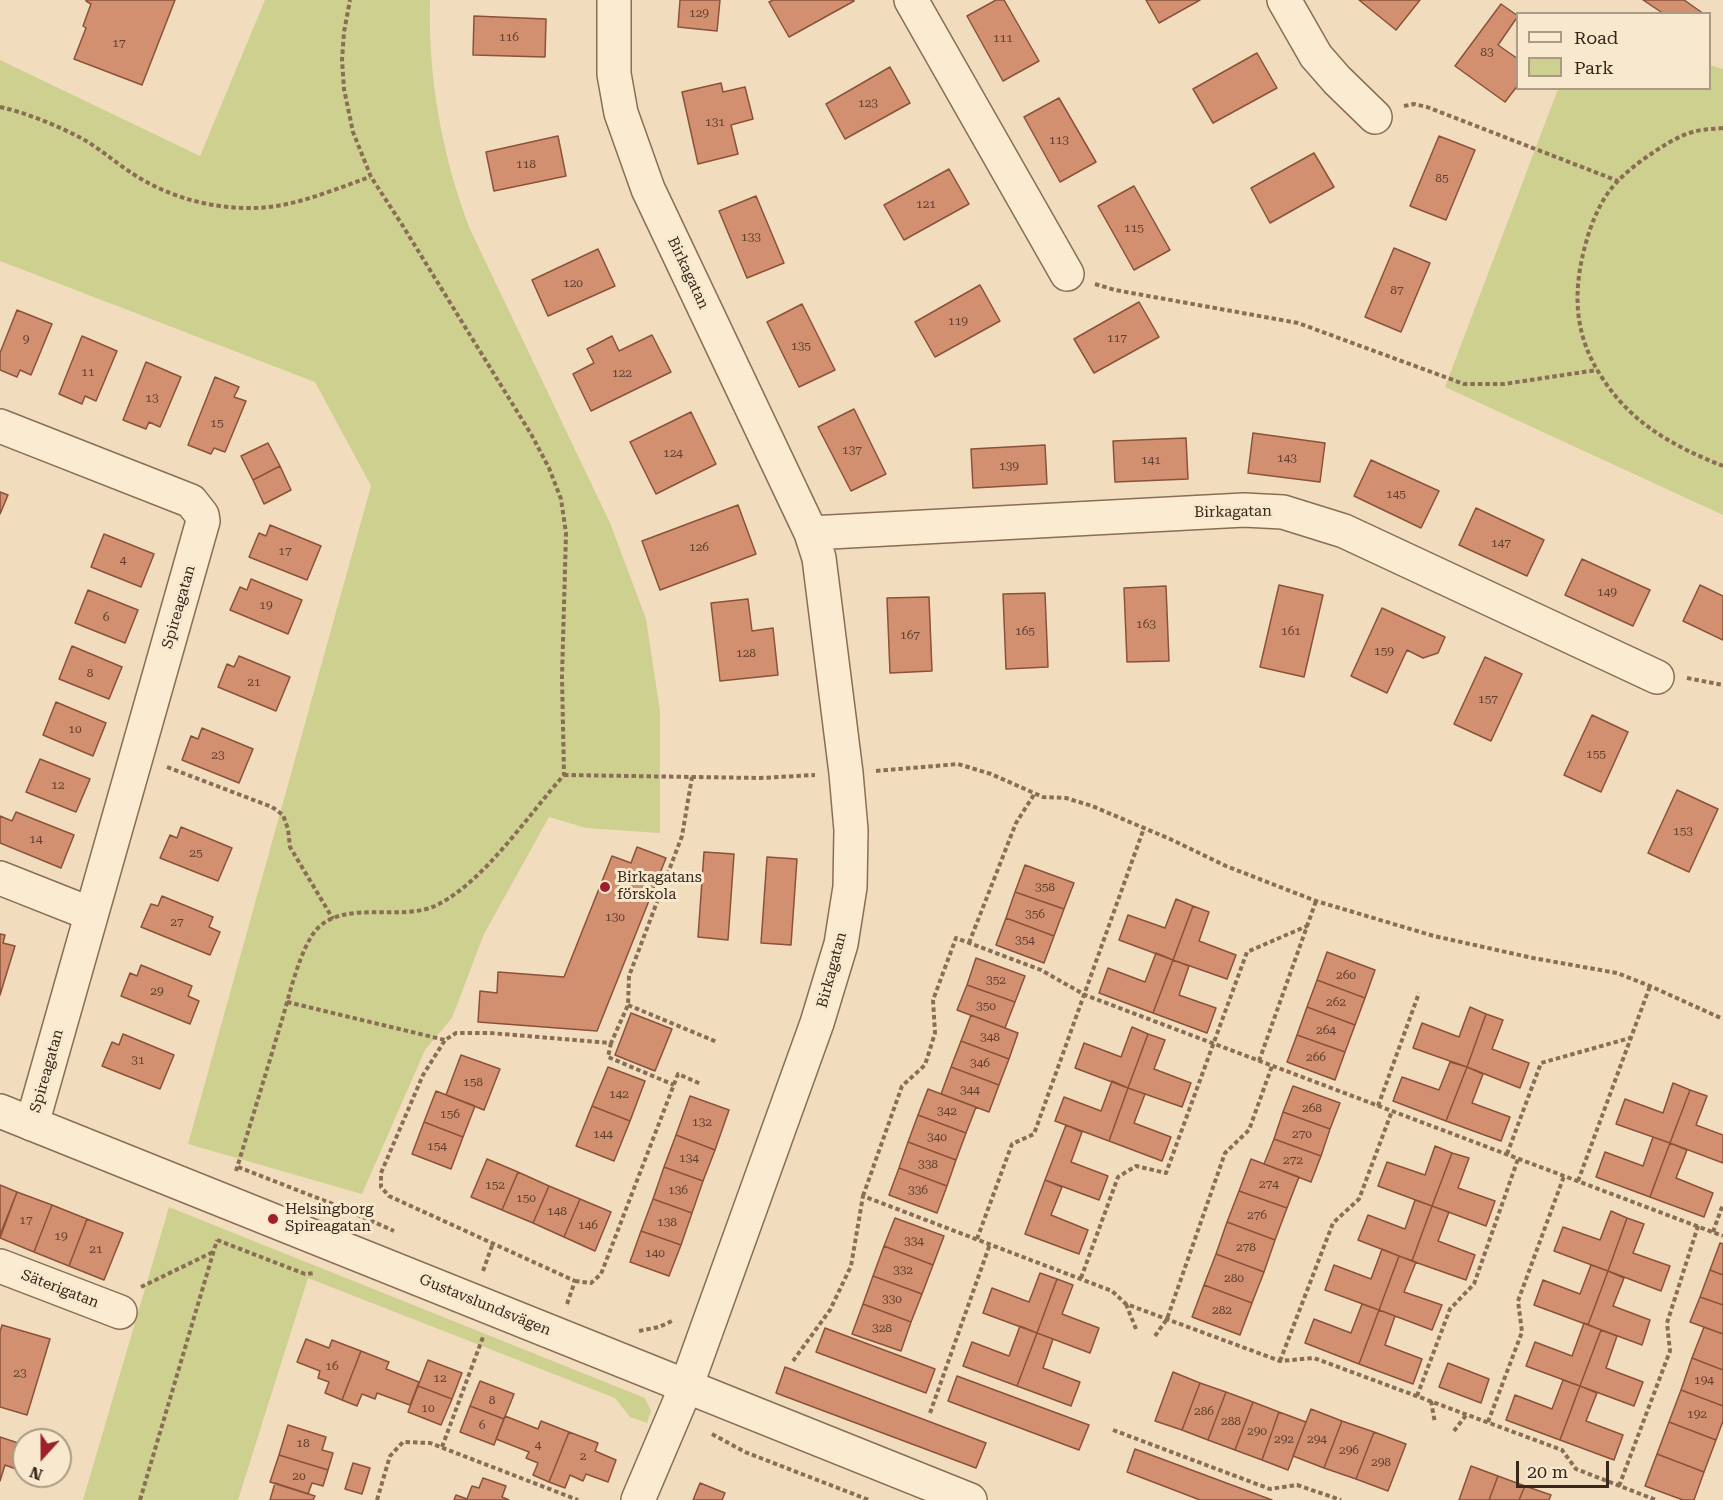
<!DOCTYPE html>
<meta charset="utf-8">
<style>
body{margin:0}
#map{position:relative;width:1723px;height:1500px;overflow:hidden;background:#f1ddbd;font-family:"Roboto Serif",serif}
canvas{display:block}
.legend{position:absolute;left:1516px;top:12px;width:195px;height:78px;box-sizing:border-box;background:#f8e8cd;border:2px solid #ab9b86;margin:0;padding:8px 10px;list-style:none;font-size:18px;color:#38271b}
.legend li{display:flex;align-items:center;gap:12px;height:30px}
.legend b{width:30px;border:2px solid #ab9b86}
.north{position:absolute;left:12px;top:1428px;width:60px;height:60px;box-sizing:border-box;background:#f8e8cd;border:2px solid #ab9b86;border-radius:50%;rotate:201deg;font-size:16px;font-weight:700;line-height:24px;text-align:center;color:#38271b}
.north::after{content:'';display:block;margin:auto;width:21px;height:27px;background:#9e202c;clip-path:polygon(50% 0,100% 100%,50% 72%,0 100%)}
.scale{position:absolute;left:1516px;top:1461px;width:93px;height:27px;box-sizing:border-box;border:3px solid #38271b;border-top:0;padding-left:8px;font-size:18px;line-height:21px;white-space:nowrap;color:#38271b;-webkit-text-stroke:4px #f8e8cd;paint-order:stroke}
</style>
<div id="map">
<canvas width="1723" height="1500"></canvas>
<ul class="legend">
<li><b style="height:8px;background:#fbebd1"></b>Road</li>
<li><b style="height:16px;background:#ced090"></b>Park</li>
</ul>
<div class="north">N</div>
<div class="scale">20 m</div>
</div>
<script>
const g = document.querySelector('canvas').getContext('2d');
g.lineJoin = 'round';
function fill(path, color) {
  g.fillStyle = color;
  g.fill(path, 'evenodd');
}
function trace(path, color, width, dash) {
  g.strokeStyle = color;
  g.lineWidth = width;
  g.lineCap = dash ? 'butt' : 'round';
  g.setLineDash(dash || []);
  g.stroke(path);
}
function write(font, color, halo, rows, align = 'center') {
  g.font = font + ' "Roboto Serif",serif';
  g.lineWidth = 6;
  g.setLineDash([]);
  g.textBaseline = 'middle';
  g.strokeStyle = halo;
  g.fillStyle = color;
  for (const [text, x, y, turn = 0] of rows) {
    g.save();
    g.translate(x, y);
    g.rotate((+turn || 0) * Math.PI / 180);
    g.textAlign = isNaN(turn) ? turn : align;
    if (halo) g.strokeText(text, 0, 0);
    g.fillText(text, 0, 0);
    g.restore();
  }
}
fill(new Path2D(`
 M265,0H430C428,78 442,156 470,229L610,523L646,619L660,711V833L586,828L549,817L484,934L452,1018L425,1050L362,1194L188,1144L371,486L315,382L0,261V60L200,156Z
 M1710,65L1723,69V515L1445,387L1558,89L1710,88Z
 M169,1207L645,1398L651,1411L647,1423L630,1417L615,1398L308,1278L238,1500H83Z`), '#ced090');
const building = new Path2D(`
 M86,0H175L142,85L74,59L86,28L83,26L91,4L86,1Z
 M680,0H720L717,31L678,27Z
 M773,0H854V1L789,37L769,2Z
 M996,0H1004L1039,61L1003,81L967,16Z
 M1146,0H1200L1159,23Z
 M1359,0H1420L1396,30Z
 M1643,0H1684L1704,14H1664Z
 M1501,4L1518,16L1498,45L1518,59V85L1505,102L1455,66Z
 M474,16L546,19L545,57L473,55Z
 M1257,53L1277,88L1213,123L1193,89Z
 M890,67L910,103L845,139L826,104Z
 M721,83L723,92L745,87L753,119L731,125L738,154L698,164L682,92Z
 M1059,98L1096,162L1060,182L1024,117Z
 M558,136L566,176L494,191L486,152Z
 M1439,136L1475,150L1446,220L1410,206Z
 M1314,153L1334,187L1270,223L1251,188Z
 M949,169L969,204L904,240L884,205Z
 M1134,186L1170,250L1134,270L1098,206Z
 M756,196L784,263L747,278L719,211Z
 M1394,248L1430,263L1401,332L1365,317Z
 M598,249L615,286L548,316L532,280Z
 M980,285L1000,321L935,357L915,322Z
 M1139,302L1159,337L1094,373L1074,339Z
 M802,304L835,370L799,387L767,322Z
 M17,310L52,324L31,375L20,370L17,377L0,370V353Z
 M652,335L671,372L591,411L573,374L594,363L587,349L612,336L619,351Z
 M82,336L117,351L96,401L85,396L82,404L59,394Z
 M146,362L181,377L160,427L149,422L146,429L123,420Z
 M215,377L239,387L234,397L246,401L225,452L214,448L211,454L188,445Z
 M854,409L886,474L851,491L818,427Z
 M691,412L716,464L656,494L630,442Z
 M1253,433L1325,443L1320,482L1248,473Z
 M1186,438L1188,479L1115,482L1113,441Z
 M268,443L280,466L253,480L241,456Z
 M1045,445L1047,484L973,488L971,449Z
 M1371,460L1439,491L1421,528L1354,496Z
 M280,466L291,490L264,504L253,480Z
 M0,492L8,495L0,514Z
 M738,505L756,554L660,590L642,541Z
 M1476,508L1544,540L1527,576L1459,545Z
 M270,525L321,546L307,580L249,557L259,533L266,536Z
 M104,534L154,554L141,587L91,567Z
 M1582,559L1650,590L1633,626L1565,595Z
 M251,579L302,600L288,634L230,610L240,587L247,590Z
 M1279,585L1323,595L1304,677L1260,667Z
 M1700,585L1723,596V640L1683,621Z
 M1166,586L1169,661L1127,662L1124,588Z
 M88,590L138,610L125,643L75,623Z
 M1045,593L1048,667L1006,669L1003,594Z
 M929,597L932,671L890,673L887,598Z
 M748,599L752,631L773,628L778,675L720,681L711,603Z
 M1382,608L1445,637L1438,653L1423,658L1407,650L1387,693L1351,676Z
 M72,646L122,667L109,699L59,679Z
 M239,656L290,677L276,711L218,687L227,664L234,667Z
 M1485,657L1522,674L1491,741L1454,724Z
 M56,702L106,723L93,756L43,735Z
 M1592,715L1628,732L1601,792L1564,775Z
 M202,728L253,749L239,783L182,760L191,736L198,739Z
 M40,759L90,779L76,812L26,792Z
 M1677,790L1718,809L1689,872L1648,853Z
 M16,812L74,835L61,868L0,843V816L12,821Z
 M181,827L232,848L218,881L160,858L170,835L177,838Z
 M637,847L666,858L597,1031L478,1022L480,991L497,993L498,972L564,977L612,856L631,863Z
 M704,852L734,854L728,940L698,937Z
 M767,857L797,859L791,945L761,943Z
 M1025,865L1074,883L1064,909L1015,892Z
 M1015,892L1064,909L1054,936L1006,918Z
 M162,896L213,917L209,927L220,932L210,955L141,927L151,904L158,906Z
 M1176,899L1193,906L1173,960L1119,940L1128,915L1165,928Z
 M1193,906L1209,912L1199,941L1236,955L1227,979L1173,960Z
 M1006,918L1054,936L1044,963L996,945Z
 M0,934L5,935L3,943L15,946L0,995Z
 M1327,952L1375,970L1365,998L1317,980Z
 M1156,953L1173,960L1153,1013L1099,993L1108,968L1145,982Z
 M976,958L1025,976L1015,1002L967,985Z
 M1173,960L1189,966L1179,995L1216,1008L1207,1033L1153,1013Z
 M141,965L192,986L188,996L199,1001L190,1024L121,996L130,973L137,976Z
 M1317,980L1365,998L1355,1025L1307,1007Z
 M967,985L1015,1002L1005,1028L957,1010Z
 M1307,1007L1355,1025L1345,1052L1297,1035Z
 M1470,1007L1486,1014L1467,1067L1413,1048L1422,1023L1459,1037Z
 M631,1013L672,1029L655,1071L615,1055Z
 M1486,1014L1503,1020L1492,1049L1529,1063L1520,1088L1467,1067Z
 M971,1015L1018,1033L1009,1059L961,1041Z
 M1132,1027L1148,1034L1128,1088L1075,1068L1084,1043L1121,1057Z
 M123,1034L174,1055L160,1089L102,1066L112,1042L119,1045Z
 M1148,1034L1165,1040L1154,1069L1191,1083L1182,1107L1128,1088Z
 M1297,1035L1345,1052L1335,1080L1287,1062Z
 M961,1041L1009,1059L999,1085L951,1067Z
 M461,1055L500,1069L484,1110L446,1095Z
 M1450,1062L1467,1067L1446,1121L1393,1101L1402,1077L1439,1090Z
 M608,1067L645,1081L630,1121L592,1106Z
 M951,1067L999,1085L989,1112L941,1094Z
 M1467,1067L1483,1074L1472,1103L1510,1117L1501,1141L1446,1121Z
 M1112,1081L1128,1088L1109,1141L1055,1121L1064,1097L1101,1111Z
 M1673,1083L1690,1090L1670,1143L1616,1124L1625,1099L1663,1113Z
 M1293,1086L1340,1103L1330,1129L1283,1112Z
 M1128,1088L1145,1094L1134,1123L1171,1137L1162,1161L1109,1141Z
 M928,1089L976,1107L966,1133L918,1115Z
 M1690,1090L1707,1096L1696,1125L1723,1135V1163L1670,1143Z
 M436,1091L475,1106L463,1137L424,1122Z
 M690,1096L729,1110L715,1150L676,1135Z
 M592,1106L630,1121L614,1161L576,1146Z
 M1283,1112L1330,1129L1321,1156L1274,1139Z
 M918,1115L966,1133L956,1160L908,1142Z
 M424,1122L463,1137L451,1169L412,1154Z
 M1066,1125L1082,1132L1071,1162L1108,1176L1099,1200L1045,1180Z
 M676,1135L715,1150L703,1181L664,1167Z
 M1653,1137L1670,1143L1650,1197L1596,1177L1605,1152L1643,1166Z
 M1274,1139L1321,1156L1311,1182L1264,1164Z
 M908,1142L956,1160L947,1186L899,1168Z
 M1670,1143L1687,1150L1676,1178L1713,1193L1704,1217L1650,1197Z
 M1435,1146L1452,1153L1432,1206L1378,1186L1387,1162L1425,1175Z
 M1452,1153L1469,1158L1458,1188L1495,1201L1486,1226L1432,1206Z
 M487,1159L518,1172L502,1210L471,1197Z
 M1251,1159L1299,1177L1287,1208L1239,1191Z
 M664,1167L703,1181L692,1213L653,1199Z
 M899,1168L947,1186L937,1213L889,1195Z
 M518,1172L549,1186L533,1223L502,1210Z
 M1045,1180L1062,1187L1051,1215L1088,1230L1079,1254L1025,1234Z
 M0,1185L17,1192L0,1235Z
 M549,1186L580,1199L564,1237L533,1223Z
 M1239,1191L1287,1208L1275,1240L1227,1222Z
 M17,1192L52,1205L34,1252L0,1238Z
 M580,1199L611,1212L595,1251L564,1237Z
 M653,1199L692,1213L681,1245L641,1231Z
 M1415,1200L1432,1206L1412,1261L1358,1240L1368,1215L1405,1229Z
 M52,1205L87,1219L69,1266L34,1252Z
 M1432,1206L1449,1212L1438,1241L1475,1255L1466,1280L1412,1261Z
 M1611,1211L1627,1218L1608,1271L1554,1251L1563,1227L1600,1240Z
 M895,1218L944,1236L933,1265L884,1246Z
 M1627,1218L1644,1224L1633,1253L1670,1266L1661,1291L1608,1271Z
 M87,1219L123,1233L104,1280L69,1266Z
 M1227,1222L1275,1240L1264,1272L1216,1254Z
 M641,1231L681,1245L669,1276L630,1262Z
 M1720,1243L1723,1244V1275L1710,1270Z
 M884,1246L933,1265L922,1294L873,1276Z
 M1382,1249L1399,1256L1379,1310L1325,1290L1334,1265L1371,1279Z
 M1216,1254L1264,1272L1252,1303L1204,1285Z
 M1399,1256L1416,1262L1404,1292L1442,1305L1432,1330L1379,1310Z
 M1591,1265L1608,1271L1588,1325L1534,1305L1543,1280L1580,1294Z
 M1710,1270L1723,1275V1305L1700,1297Z
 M1608,1271L1624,1278L1613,1306L1650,1320L1642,1345L1588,1325Z
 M1040,1273L1057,1279L1037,1333L983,1313L992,1288L1029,1302Z
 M873,1276L922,1294L911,1322L863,1304Z
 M1057,1279L1073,1285L1062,1314L1099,1328L1090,1353L1037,1333Z
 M1204,1285L1252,1303L1240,1335L1192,1317Z
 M1700,1297L1723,1305V1334L1690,1322Z
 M863,1304L911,1322L901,1351L852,1334Z
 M1362,1304L1379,1310L1359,1364L1305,1343L1314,1319L1351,1333Z
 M1379,1310L1395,1316L1385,1345L1422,1359L1413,1384L1359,1364Z
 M1584,1323L1601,1330L1580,1386L1526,1366L1535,1342L1572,1356Z
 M2,1325L50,1339L27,1415L0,1407V1332Z
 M1020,1326L1037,1333L1017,1386L963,1366L972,1342L1009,1356Z
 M1704,1327L1723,1334V1370L1692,1358Z
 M825,1328L935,1369L926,1393L816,1352Z
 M1601,1330L1617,1336L1606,1368L1643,1382L1634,1406L1580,1386Z
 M1037,1333L1053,1339L1043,1368L1080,1382L1071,1406L1017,1386Z
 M306,1339L329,1348L332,1340L361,1351L342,1400L325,1393L329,1382L318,1378L320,1371L297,1362Z
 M361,1351L389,1362L386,1369L419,1382L410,1405L377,1393L375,1399L362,1394L357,1406L342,1400Z
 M1692,1358L1723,1370V1406L1681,1390Z
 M428,1360L462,1373L452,1399L418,1386Z
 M1448,1363L1489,1379L1481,1403L1439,1387Z
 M785,1367L986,1443L976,1468L776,1393Z
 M1173,1372L1200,1383L1182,1430L1155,1421Z
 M957,1376L1089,1425L1079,1450L948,1401Z
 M1563,1380L1580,1386L1560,1440L1506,1420L1515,1395L1552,1409Z
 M480,1381L514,1394L504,1419L470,1406Z
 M1200,1383L1226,1392L1208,1440L1182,1430Z
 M418,1386L452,1399L441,1425L408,1412Z
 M1580,1386L1597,1393L1586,1421L1623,1435L1614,1460L1560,1440Z
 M1681,1390L1723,1406V1421L1716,1440L1669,1422Z
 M1226,1392L1253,1402L1235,1450L1208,1440Z
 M1253,1402L1279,1412L1262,1460L1235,1450Z
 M470,1406L504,1419L494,1445L460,1432Z
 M1311,1409L1342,1421L1324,1468L1293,1456Z
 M1279,1412L1306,1422L1288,1470L1262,1460Z
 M505,1416L538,1429L541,1421L569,1432L549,1482L533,1475L538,1463L526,1458L529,1452L496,1439Z
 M1342,1421L1374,1432L1356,1479L1324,1468Z
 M1669,1422L1716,1440L1704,1472L1657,1454Z
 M288,1425L326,1437L322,1450L333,1453L328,1470L279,1455Z
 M569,1432L598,1443L595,1451L616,1460L608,1482L586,1474L583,1481L570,1475L565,1488L549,1482Z
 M1374,1432L1406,1444L1388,1491L1356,1479Z
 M0,1437L24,1445V1472L5,1465L0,1481Z
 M1135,1449L1272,1500H1200L1127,1472Z
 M1657,1454L1704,1472L1694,1500H1683L1645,1486Z
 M279,1455L328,1470L323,1486L312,1483L308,1494L270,1482Z
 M353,1463L370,1468L362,1494L345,1489Z
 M1471,1466L1498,1476L1489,1500H1459Z
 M1498,1476L1525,1486L1519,1500H1489Z
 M483,1478L506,1486L502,1497L509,1500H454L456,1495L467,1499L472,1486L479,1488Z
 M275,1483L315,1496L313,1500H270Z
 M700,1483L725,1493L722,1500H693Z
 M1525,1486L1551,1495L1549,1500H1519Z`);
fill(building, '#d39070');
trace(building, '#8b5239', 1.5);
const minor = new Path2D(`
 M614,0V74L621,113L648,189L811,533L819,558L846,773L851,830L850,887L841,944L817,1023L686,1387L638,1500
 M911,0L1067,274
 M1284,0L1316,56L1337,80L1375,117
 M0,426L191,501L202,515L203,521L32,1124
 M811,533L1244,510L1283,512L1344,531L1657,677
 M0,878L91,914
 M0,1266L120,1312`);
const tertiary = new Path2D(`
 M0,1111L970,1500`);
trace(minor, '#8a6d55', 36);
trace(tertiary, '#8a6d55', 36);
trace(new Path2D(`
 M1404,106L1414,104L1427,107L1618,181
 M0,107C27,113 56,125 81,138C101,149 118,165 138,177C175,200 225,212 269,207C304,203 338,188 370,177
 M1723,128C1714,129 1705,129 1696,131C1680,135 1664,145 1651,154C1636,164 1621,176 1610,190C1599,205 1592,222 1587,239C1572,290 1573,335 1603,379C1632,424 1675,447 1723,466
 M1095,284L1115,290L1298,323L1464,384H1504L1597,370
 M1687,678L1723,685
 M167,767L272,807L283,815L288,829L290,847L333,919
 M876,771L958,764L991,774L1043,797L1066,798L1092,806L1170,839L1226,866L1316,901L1434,936L1533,958L1617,973L1650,986L1723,1019
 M564,775L760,778L815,775
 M969,943L1016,823L1035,793
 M287,1002L445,1040
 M628,1005L717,1042
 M611,1043L608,1057L674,1085
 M1259,1061L1316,901
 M1378,1106L1419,993
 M1507,1154L1541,1063L1630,1038
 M238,1167L338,1206L394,1231
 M236,1171C251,1122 266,1073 281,1023C289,998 300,945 319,927C347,900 403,922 437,905C485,881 528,815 564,775L562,677L566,533L561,499L549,468L531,434L401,223L371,177L353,132L344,89L342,60L344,32L350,0
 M1578,1181L1650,986
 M863,1196L902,1086L925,1065L935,1033L933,1000L956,938L1041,970L1085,995L1723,1236
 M1713,1232L1723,1204
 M977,1239L1012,1144L1034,1134L1144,828
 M217,1240L305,1274L314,1273
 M483,1271L493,1243
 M1081,1278L1118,1177L1136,1166L1166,1173L1247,952L1307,926
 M575,1281L591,1283L601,1274L678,1074L701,1084
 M141,1287L213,1252
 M567,1304L575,1281L389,1196L381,1187V1173L423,1075L445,1040L456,1033H490L611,1043L628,1005L629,976L682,836L692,777
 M1126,1304L1136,1329
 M639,1331L659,1327L674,1320
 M1155,1336L1167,1319L1225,1153L1249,1130L1272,1066
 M793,1361L830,1310L851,1266L863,1196L1112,1291L1126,1304L1280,1361L1314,1358L1562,1450L1576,1469L1656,1500
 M1280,1361L1333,1223L1359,1199L1392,1111
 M1417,1396L1450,1309L1474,1284L1518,1159
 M1431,1401L1435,1423
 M930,1413L990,1244
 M1488,1422L1522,1332L1518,1301L1564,1176
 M1113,1430L1270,1489L1297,1485L1341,1500
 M1454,1431L1467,1414
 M712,1434L745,1452L869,1500
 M442,1447L483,1337
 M1619,1486L1670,1351L1667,1323L1698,1226
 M140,1500L217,1240
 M377,1500L390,1456L403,1442L430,1443L578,1500`), '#8a6d55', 4, [4.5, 3]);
trace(minor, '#fbebd1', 33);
trace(tertiary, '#fbebd1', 33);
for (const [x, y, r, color] of [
 [605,887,6,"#9e202c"],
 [273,1219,6,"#9e202c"]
]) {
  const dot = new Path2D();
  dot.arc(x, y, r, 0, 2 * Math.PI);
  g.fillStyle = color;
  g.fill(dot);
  trace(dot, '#f8e8cd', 2);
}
write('12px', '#5f4130', null, [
 ["129",699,13],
 ["116",509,37],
 ["111",1003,38],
 ["17",119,43],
 ["83",1487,52],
 ["123",868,103],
 ["131",715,122],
 ["113",1059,140],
 ["118",526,164],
 ["85",1442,178],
 ["121",926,204],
 ["115",1134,228],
 ["133",751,237],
 ["120",573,283],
 ["87",1397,290],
 ["119",958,321],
 ["117",1117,338],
 ["9",26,339],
 ["135",801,346],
 ["11",88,372],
 ["122",622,373],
 ["13",152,398],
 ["15",217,423],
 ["137",852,450],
 ["124",673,453],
 ["143",1287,458],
 ["141",1151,460],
 ["139",1009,466],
 ["145",1396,494],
 ["147",1501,543],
 ["126",699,547],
 ["17",285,551],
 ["4",123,560],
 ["149",1607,592],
 ["19",266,605],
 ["6",106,617],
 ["163",1146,624],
 ["165",1025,631],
 ["161",1291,631],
 ["167",910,635],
 ["159",1384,651],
 ["128",746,653],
 ["8",90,673],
 ["21",254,682],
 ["157",1488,699],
 ["10",75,729],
 ["155",1596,754],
 ["23",218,755],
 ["12",58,785],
 ["153",1683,831],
 ["14",36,839],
 ["25",196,853],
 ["358",1045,887],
 ["356",1035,914],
 ["130",615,917],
 ["27",177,922],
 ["354",1025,940],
 ["260",1346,975],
 ["352",996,980],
 ["29",157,991],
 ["262",1336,1002],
 ["350",986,1006],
 ["264",1326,1030],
 ["348",990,1037],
 ["266",1316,1057],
 ["31",138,1060],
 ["346",980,1063],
 ["158",473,1082],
 ["344",970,1090],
 ["142",619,1094],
 ["268",1312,1108],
 ["342",947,1111],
 ["156",450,1114],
 ["132",702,1122],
 ["144",603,1134],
 ["270",1302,1134],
 ["340",937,1137],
 ["154",437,1146],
 ["134",689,1158],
 ["272",1293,1160],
 ["338",928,1164],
 ["274",1269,1184],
 ["152",495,1185],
 ["136",678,1190],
 ["336",918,1190],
 ["150",526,1198],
 ["148",557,1211],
 ["276",1257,1215],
 ["17",26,1220],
 ["138",667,1222],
 ["146",588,1225],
 ["19",61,1236],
 ["334",914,1241],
 ["278",1246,1247],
 ["21",96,1249],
 ["140",655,1253],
 ["332",903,1270],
 ["280",1234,1278],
 ["330",892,1299],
 ["282",1222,1310],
 ["328",882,1328],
 ["16",332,1366],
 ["23",20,1373],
 ["12",440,1378],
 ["194",1704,1380],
 ["8",492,1400],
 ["10",428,1408],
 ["286",1204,1411],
 ["192",1697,1414],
 ["288",1231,1421],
 ["6",482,1425],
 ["290",1257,1431],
 ["292",1284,1439],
 ["294",1317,1439],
 ["18",303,1443],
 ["4",538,1445],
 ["296",1349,1450],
 ["2",583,1456],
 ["298",1381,1462],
 ["20",299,1476]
]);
write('15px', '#38271b', '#f8e8cd', [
 ["Birkagatan",688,273,65],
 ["Birkagatan",1233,512,-1],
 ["Spireagatan",179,607,-74],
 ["Birkagatan",832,970,-75],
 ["Spireagatan",47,1071,-74],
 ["Säterigatan",60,1289,21],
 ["Gustavslundsvägen",485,1305,22]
]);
write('15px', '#38271b', '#f8e8cd', [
 ["Birkagatans",617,878],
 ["förskola",617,895],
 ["Helsingborg",285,1210],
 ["Spireagatan",285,1227]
], 'left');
</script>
